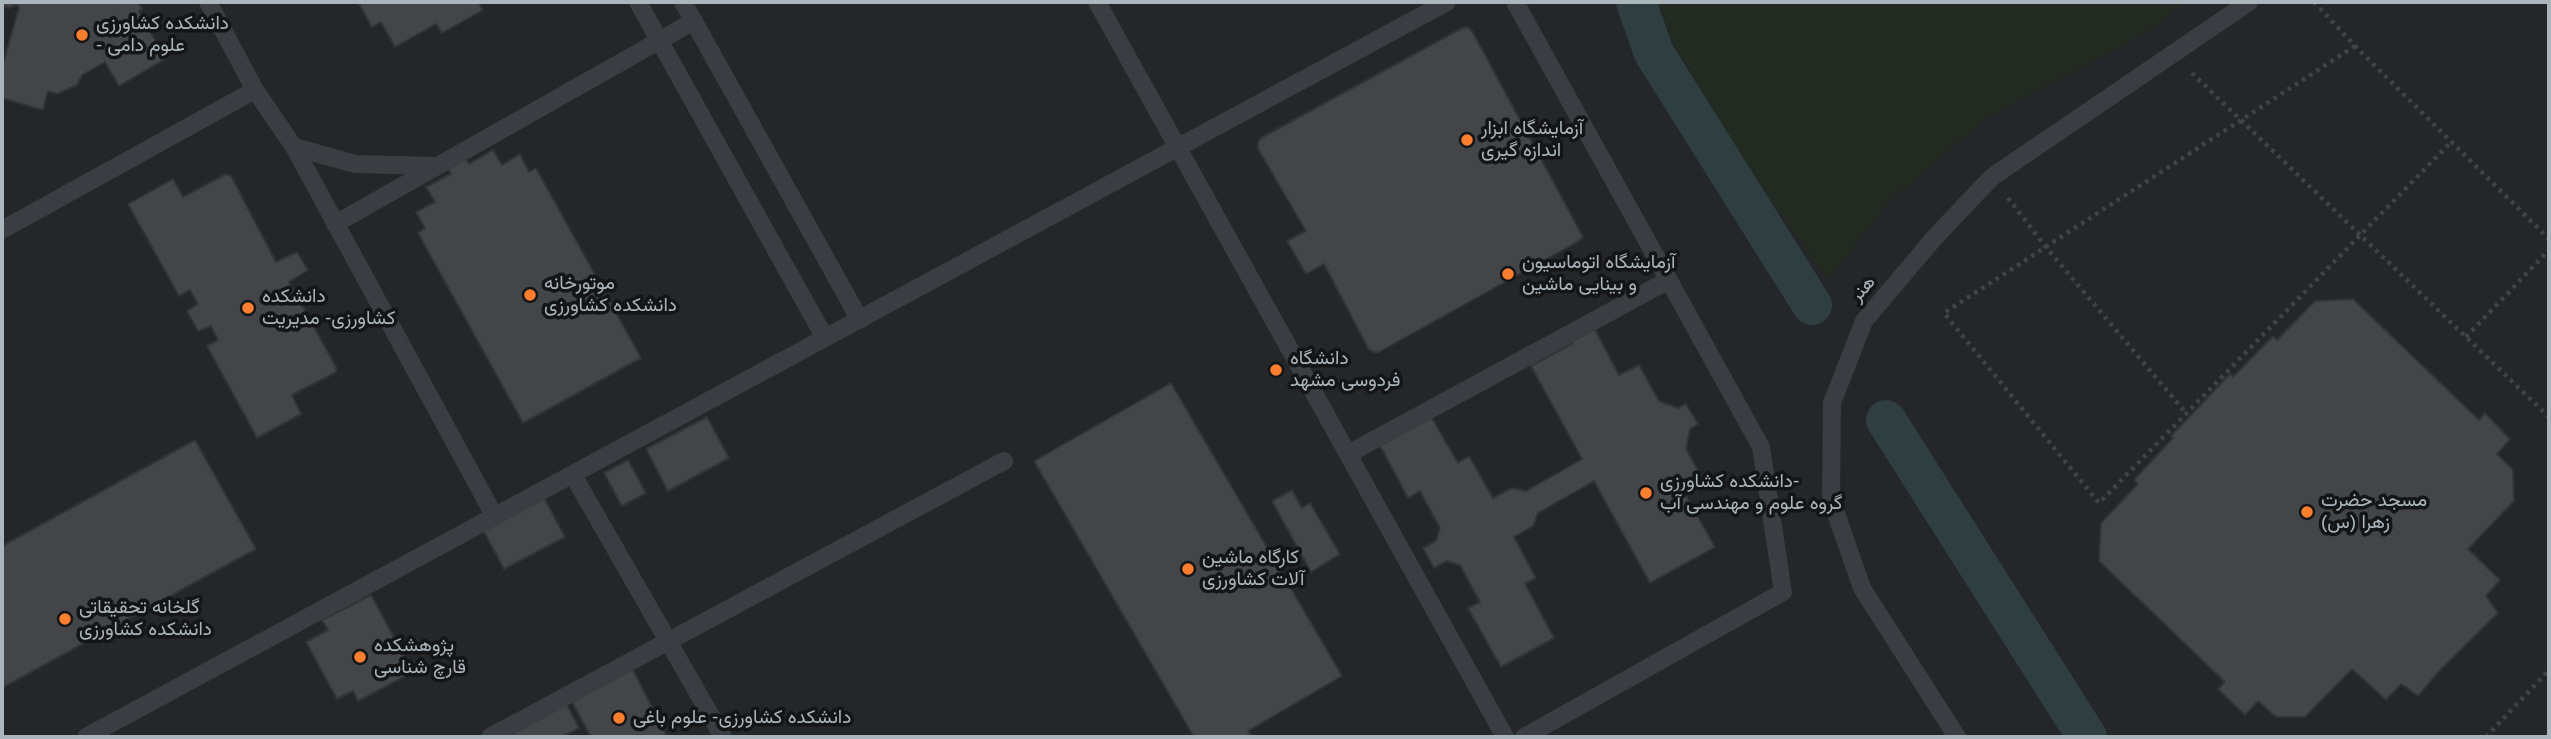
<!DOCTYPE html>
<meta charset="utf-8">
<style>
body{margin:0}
#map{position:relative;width:2551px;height:739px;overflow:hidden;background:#191a1c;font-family:Helvetica,sans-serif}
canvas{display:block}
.frame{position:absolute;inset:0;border:4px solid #abb5bc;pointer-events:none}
</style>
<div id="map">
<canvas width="2551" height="739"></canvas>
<div class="frame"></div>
</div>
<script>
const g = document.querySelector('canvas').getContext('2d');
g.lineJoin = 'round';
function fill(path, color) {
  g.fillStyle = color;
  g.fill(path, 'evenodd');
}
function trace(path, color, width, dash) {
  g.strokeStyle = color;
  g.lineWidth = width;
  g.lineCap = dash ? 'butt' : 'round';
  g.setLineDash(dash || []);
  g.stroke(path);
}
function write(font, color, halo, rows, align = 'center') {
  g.font = font + ' Helvetica,Vazirmatn,sans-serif';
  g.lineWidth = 7;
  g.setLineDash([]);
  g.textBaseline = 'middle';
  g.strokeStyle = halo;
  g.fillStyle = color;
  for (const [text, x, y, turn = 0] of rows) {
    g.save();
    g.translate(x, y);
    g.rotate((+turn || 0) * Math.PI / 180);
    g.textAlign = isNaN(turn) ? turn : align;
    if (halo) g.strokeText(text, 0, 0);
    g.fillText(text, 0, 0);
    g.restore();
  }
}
fill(new Path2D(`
 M2,2H2549V737H2Z`), '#252629');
fill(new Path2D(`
 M1654,2H2185L2150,31L1987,118L1889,202L1828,281L1730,143L1655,9Z`), '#222a21');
trace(new Path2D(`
 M1636,2L1654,53L1812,305
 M1886,420L2087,737`), '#2e3e41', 40);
const building = new Path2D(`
 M2,2H138L142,9L139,11L165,59L119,86L105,62L82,75L77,85L57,94L48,91L43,110L2,98V67L19,8L17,4L9,8L2,5Z
 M358,2H478L483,10L442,33L436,24L395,47L381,22L372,27Z
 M1468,27L1472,31L1583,237L1579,241L1379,352H1373L1368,348L1324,264L1306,274L1287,241L1306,231L1258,149V143L1261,138L1462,28Z
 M493,150L502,165L520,154L529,172L536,168L641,358L523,423L418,233L425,228L416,212L435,202L426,187L451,174L446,165L464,155L469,164Z
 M226,174L231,176L276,262L297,252L308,270L289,282L336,367V372L292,395L301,414L257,438L207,346L218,340L211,326L198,331L187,311L198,304L190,290L179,296L128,204L173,179L183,197Z
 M2353,299L2479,420L2485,413L2510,439L2497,454L2513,470L2514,501L2468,549L2500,580L2486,596L2498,613L2441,669L2418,696L2401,684L2386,700L2352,669L2305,717H2276L2258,701L2245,715L2218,689L2225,682L2099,561L2101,523L2138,484L2134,480L2173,438L2171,436L2230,374L2233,377L2273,336L2277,340L2315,301Z
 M1592,324L1619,375L1639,365L1659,401L1678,408L1686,404L1698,424L1690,429L1686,449L1706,485L1686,496L1715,547L1650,583L1594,481L1538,513L1533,526L1514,537L1536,578L1525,584L1554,638L1501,667L1468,608L1480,602L1460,565L1447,561L1434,568L1423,548L1436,541L1440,528L1420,491L1408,498L1377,440L1429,413L1458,463L1469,456L1493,498L1512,488L1526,491L1582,459L1531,366L1573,343L1570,337Z
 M1171,383L1342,676L1248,731L1252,737H1194L1034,461Z
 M707,417L729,458L668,491L646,449Z
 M195,440L256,549L2,688V546Z
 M628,460L646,493L622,506L604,473Z
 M1292,490L1302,508L1310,503L1340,554L1311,572L1272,501Z
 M543,496L565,537L504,569L482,528Z
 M371,595L413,672L358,701L353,691L337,699L306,642L328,630L322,620Z
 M631,666L667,737H591L570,698Z
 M566,703L579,728L562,737H512L509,732Z`);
fill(building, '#434549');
trace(building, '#333438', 2);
trace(new Path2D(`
 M2314,2L2355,46L2549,239
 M2355,46L1944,313L2099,503L2451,142
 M2192,73L2549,417
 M2008,198L2045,246L2186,413
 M2466,337L2549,250
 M2486,737L2549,670`), '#404448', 4.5, [3.5, 5]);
trace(new Path2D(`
 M208,2L255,90L294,147L495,517
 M638,2L825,338
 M683,2L860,320
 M1097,2L1505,737
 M1515,2L1761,447L1783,592L1524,737
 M294,147L355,164L437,166
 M335,224L694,21
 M2,230L255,90
 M1348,454L1669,280
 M573,475L723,737
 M86,737L1447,2
 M490,737L1004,461
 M1957,737L1862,588L1831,499L1832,403L1864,321L1936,236L1992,177L2249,2`), '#3a3d41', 18);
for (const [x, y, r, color] of [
 [82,35,7,"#fe7e2f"],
 [1467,140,7,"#fe7e2f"],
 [1508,274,7,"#fe7e2f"],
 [530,295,7,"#fe7e2f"],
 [248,308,7,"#fe7e2f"],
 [1276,370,7,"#fe7e2f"],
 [1646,493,7,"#fe7e2f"],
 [2307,512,7,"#fe7e2f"],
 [1188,569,7,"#fe7e2f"],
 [65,619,7,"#fe7e2f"],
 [360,657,7,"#fe7e2f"],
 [619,718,7,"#fe7e2f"]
]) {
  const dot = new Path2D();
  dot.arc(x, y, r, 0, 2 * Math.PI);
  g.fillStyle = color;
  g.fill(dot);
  trace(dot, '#141517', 2.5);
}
write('19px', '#abb5bc', '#141517', [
 ["دانشکده کشاورزی",96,24],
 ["- علوم دامی",96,46],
 ["آزمایشگاه ابزار",1481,129],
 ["اندازه گیری",1481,151],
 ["آزمایشگاه اتوماسیون",1522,263],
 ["و بینایی ماشین",1522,285],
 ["موتورخانه",544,284],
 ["دانشکده کشاورزی",544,306],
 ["دانشکده",262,297],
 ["کشاورزی- مدیریت",262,319],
 ["دانشگاه",1290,359],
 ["فردوسی مشهد",1290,381],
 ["دانشکده کشاورزی-",1660,482],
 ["گروه علوم و مهندسی آب",1660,504],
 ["مسجد حضرت",2321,501],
 ["زهرا (س)",2321,523],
 ["کارگاه ماشین",1202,558],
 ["آلات کشاورزی",1202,580],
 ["گلخانه تحقیقاتی",79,608],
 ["دانشکده کشاورزی",79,630],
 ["پژوهشکده",374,646],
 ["قارچ شناسی",374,668],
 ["دانشکده کشاورزی- علوم باغی",633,718]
], 'left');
write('19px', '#abb5bc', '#141517', [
 ["هنر",1863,289,-49]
]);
</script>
